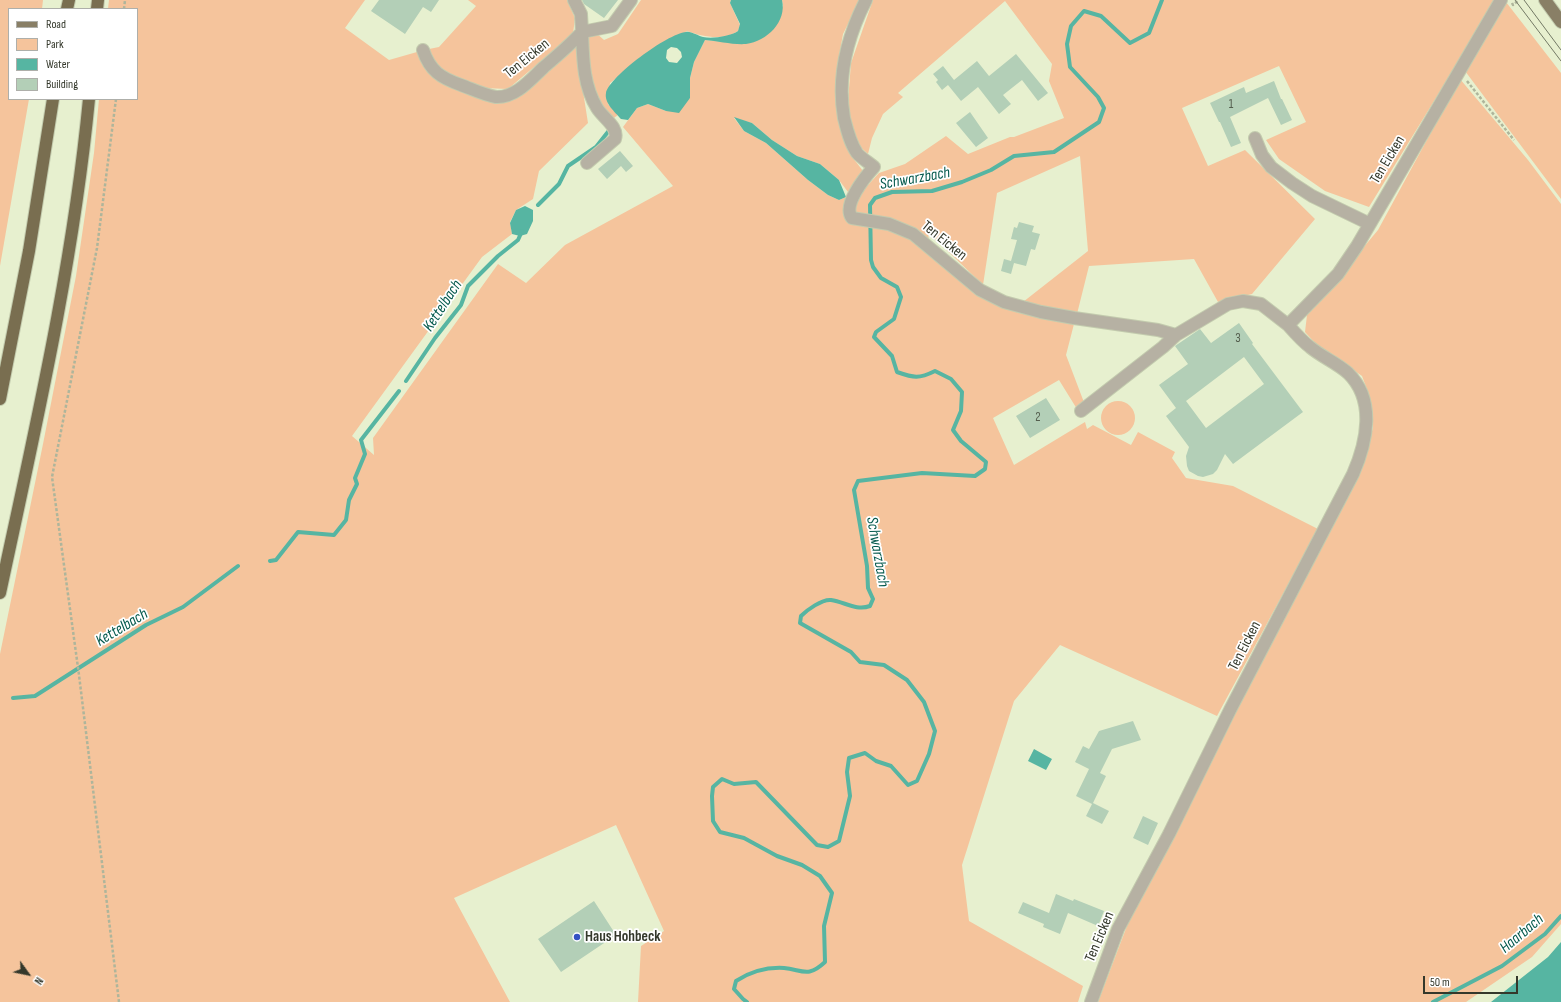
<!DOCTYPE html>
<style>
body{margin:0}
#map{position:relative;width:1561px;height:1002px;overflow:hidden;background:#e7f0cf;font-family:"Sofia Sans Condensed",sans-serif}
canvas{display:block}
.legend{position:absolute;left:8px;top:8px;width:130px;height:92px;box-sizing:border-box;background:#fff;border:1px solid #aeafaa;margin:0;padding:5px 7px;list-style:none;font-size:12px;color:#34382b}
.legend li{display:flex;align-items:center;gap:8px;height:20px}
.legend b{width:20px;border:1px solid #aeafaa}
.north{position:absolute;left:8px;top:954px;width:40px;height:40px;-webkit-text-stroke:3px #fff;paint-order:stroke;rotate:123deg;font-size:11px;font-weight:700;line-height:16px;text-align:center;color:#34382b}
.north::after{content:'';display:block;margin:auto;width:14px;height:18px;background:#34382b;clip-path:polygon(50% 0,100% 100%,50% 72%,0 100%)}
.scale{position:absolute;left:1423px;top:976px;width:95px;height:18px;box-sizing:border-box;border:2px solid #34382b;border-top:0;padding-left:5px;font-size:12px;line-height:14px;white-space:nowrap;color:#34382b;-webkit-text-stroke:3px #fff;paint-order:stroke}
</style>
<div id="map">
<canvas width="1561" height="1002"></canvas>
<ul class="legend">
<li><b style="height:5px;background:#897f66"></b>Road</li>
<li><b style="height:11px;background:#f5c49c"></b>Park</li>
<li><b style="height:11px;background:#56b5a2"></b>Water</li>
<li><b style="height:11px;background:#b3cfb7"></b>Building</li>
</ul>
<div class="north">N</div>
<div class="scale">50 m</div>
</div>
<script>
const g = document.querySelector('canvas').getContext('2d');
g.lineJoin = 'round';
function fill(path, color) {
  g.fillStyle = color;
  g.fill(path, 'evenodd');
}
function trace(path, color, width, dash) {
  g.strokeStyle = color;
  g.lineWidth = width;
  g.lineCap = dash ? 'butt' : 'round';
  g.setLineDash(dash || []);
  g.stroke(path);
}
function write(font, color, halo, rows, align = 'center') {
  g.font = font + ' "Sofia Sans Condensed",sans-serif';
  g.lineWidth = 3.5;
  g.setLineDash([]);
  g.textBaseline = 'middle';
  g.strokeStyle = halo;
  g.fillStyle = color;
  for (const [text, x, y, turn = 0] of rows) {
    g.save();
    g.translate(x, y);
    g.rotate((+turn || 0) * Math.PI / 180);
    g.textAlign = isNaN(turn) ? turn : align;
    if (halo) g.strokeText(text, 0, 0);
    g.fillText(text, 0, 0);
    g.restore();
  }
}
fill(new Path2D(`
 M0,0H43L42,9H9V99H29L0,266Z
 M109,0H365L345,28L389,60L417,52L428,69L506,98L579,41L582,85L588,123L539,171L533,199L516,210L510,222L512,234L482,257L352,436L374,455L373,438L498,264L526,283L565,245L673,186L623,127L637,108L648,104L666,111L690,98V78L694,62L705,40L745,44L783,6L782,0H860L843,34L838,62V114L853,158L863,171L848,192L839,180L820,164L797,156L772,140L752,123L734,118L744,131L766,143L808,180L828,195L839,200L846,197L845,200L859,195L879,173L905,164L946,136L968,154L1010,137H1014L1064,118L1049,81L1052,64L1005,1L898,93L903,97L883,114L872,138L868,154L859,146L847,114L851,63L873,0H1496L1369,207L1325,191L1279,159L1266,140L1306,122L1279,66L1182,108L1208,166L1245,150L1315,219L1252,294L1218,302L1194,259L1089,266L1077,314L1023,302L1088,251L1080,156L997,193L983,285L927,231L929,239L981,294L1019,313L1074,324L1066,355L1085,405L1077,409L1059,380L993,418L1014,465L1085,422L1087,429L1093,425L1131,445L1138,432L1175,452L1172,458L1186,478L1233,486L1318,529L1217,716L1060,645L1014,701L962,865L969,921L1083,986L1078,1002H638L641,946L664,931L616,825L454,898L510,1002H0V654L43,444L76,276L94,153L99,99H137V9H108Z
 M468,0H567L575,18L573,34L508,89L483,88L446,76L431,59L429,49L439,47L476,6Z
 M641,0H731L730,3L740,25L738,31C724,41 703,37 687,31L623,73L610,83L608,104L618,115L611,120L593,92L585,37L595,32L604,40L618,34Z
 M1506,2L1561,73V199L1465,71Z
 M1460,79L1528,160L1561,204V924L1532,957L1466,1002H1098L1135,905L1366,457L1373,427L1368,392L1362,376L1316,344L1305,332L1307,315L1378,230Z
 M1101 418a17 17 0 1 1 34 0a17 17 0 1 1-34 0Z`), '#f5c49c');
fill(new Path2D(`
 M731,0H782C787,22 767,41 746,44C733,45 718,41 705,40L694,62L690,78V98L679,113L666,111L648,104L637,108L628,120L621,119C615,112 604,103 606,93C610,76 667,34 686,32C691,31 698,36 703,37C713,39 731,36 738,31L740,24L730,3ZM671,47L677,48L681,52L682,57L677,63L669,62L666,58L667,50Z
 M734,117L752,123L772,140L797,156L820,164L839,180L846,197L839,200L828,195L808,180L766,143L744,131Z
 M525,206L533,210V221L527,234L520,236L512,234L510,223L516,210Z
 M1034,749L1052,759L1046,770L1028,761Z
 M1561,942V1002H1491L1548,957Z`), '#56b5a2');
trace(new Path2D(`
 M538,205L559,184L568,166L596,147L611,128
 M406,381L435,338L461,305L468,286L498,256L518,240L522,231
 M270,561L276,560L298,532L334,535L346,520L349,500L357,484L355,478L365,454L361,440L399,391
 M13,698L35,696L146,625L183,607L238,566
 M747,1002L743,999L734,989L736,981C750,972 766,967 784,968C803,970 808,978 825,962L824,926L832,893L820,876L802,865L777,856L744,838L720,832L713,821L712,796L713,787L722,779L734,784L756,782L817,845L828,847L839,841L850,796L847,772L849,758L865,753L876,761L891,766L908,785L917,781L929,754L935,731L924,702L907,680L884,665L860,662L851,652L800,623L801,616C807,610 822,599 831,600C845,602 856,611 870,606L873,599L868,588L867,566L854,490L858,481L922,473L975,476L985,469L986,462L961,441L953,430L961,411L962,392L951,379L935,371C919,379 914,378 897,372L892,356L874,337L876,332L894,319L901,297L897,287L881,278L873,267L871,260L870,205L875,198L892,192L932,191L962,182L991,170L1014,156L1054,152L1099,122L1104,108L1098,97L1070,67L1067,44L1071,26L1084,11L1101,16L1130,43L1149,33L1162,0
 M1433,1002L1502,966L1545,934L1561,916`), '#56b5a2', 4);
fill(new Path2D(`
 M379,0H439L431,12L423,7L405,34L371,11Z
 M582,0H618L604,18L584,4Z
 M1016,54L1048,93L1038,101L1022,80L1003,95L1011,104L999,114L978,87L961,101L948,85L942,90L936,82L938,80L933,74L943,66L954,80L977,61L989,76Z
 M1274,81L1281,99H1282L1292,120L1281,125L1268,98L1230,117L1241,143L1231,147L1220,122H1219L1210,103L1244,87L1246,93Z
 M970,112L988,138L976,147L956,123Z
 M620,151L633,166L626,172L621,166L607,179L598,169Z
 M1019,222L1034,226L1032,232L1040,234L1035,250L1031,249L1026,266L1014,263L1011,274L1001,271L1004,259L1011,261L1017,240L1011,239L1014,227L1017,228Z
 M1239,323L1253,343L1252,344L1303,412L1233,464L1225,454L1217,470L1213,474L1203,477L1198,476L1189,471L1187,466L1186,456L1189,447L1166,416L1176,408L1159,385L1188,364L1175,346L1200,329L1211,343ZM1244,357L1264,384L1206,428L1186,401Z
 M1046,398L1060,420L1030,438L1016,416Z
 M1133,721L1141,740L1112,749L1100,773L1106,776L1093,803L1109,811L1102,824L1086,816L1092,804L1076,796L1089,769L1075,762L1083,746L1089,749L1099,731Z
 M1143,816L1158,823L1148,845L1133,838Z
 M1056,894L1073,901L1074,899L1104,911L1098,926L1068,913L1060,934L1043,927L1044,924L1018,913L1023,902L1049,913Z
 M594,901L616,935L561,972L538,939Z`), '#b3cfb7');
const minor = new Path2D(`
 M866,0C847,37 837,78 844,118C847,130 850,143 857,153C861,158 868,162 874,167C865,177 842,205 852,218L889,224L913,234L980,290L1004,302L1041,312L1074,318L1158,330L1176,335
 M423,50C430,71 441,78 461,85C472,89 484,95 496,97C516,98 531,79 544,67C557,56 570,45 582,32L581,14L574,0
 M1255,138L1262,155L1271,167L1292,183L1312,196L1370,224
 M587,163L615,139C619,127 603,118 597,108C583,85 583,58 582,32L612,26L631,0
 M1081,411L1163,347L1176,335L1228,304L1243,301L1261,304L1288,325
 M1091,1002L1118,929L1169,834L1230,710L1353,474C1367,442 1376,400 1348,373C1337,363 1322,357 1310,347C1302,341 1295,333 1288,325L1338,274L1357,246L1501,0`);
const major = new Path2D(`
 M1545,0L1561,22`);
const highway = new Path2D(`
 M67,9L69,0
 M97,9L98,0
 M0,399L29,251L53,99
 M0,593C35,429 73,266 89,99`);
trace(minor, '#c3cbae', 14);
trace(major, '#c3cbae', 14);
trace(highway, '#c3cbae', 14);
trace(new Path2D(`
 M1512,3L1513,5L1519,0
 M124,9L125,0
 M1467,81L1514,140
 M116,99L97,248L52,477L79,675L119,1002`), '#aeb59b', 2.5, [3, 2]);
trace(minor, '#b6b1a3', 12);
trace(major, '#897f66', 12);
trace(highway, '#796e50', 12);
trace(new Path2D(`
 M1515,0L1561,61
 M1524,0L1561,50`), '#737965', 1);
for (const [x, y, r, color] of [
 [577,937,4,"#3352c3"]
]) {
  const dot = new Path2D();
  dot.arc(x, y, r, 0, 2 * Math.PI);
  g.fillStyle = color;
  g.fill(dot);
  trace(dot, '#fff', 1.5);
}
write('13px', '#545e4e', null, [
 ["1",1231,105],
 ["3",1238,339],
 ["2",1038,418]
]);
write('15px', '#34382b', '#fff', [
 ["Ten Eicken",527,59,-39],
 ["Ten Eicken",1388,160,-59],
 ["Ten Eicken",944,241,39],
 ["Ten Eicken",1245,646,-63],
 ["Ten Eicken",1100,937,-67]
]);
write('bold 15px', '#34382b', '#fff', [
 ["Haus Hohbeck",585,937]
], 'left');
write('italic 16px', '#04594c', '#fff', [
 ["Schwarzbach",915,179,-10],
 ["Kettelbach",443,306,-57],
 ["Schwarzbach",877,552,80],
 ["Kettelbach",122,628,-31],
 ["Haarbach",1522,934,-40]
]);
</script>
